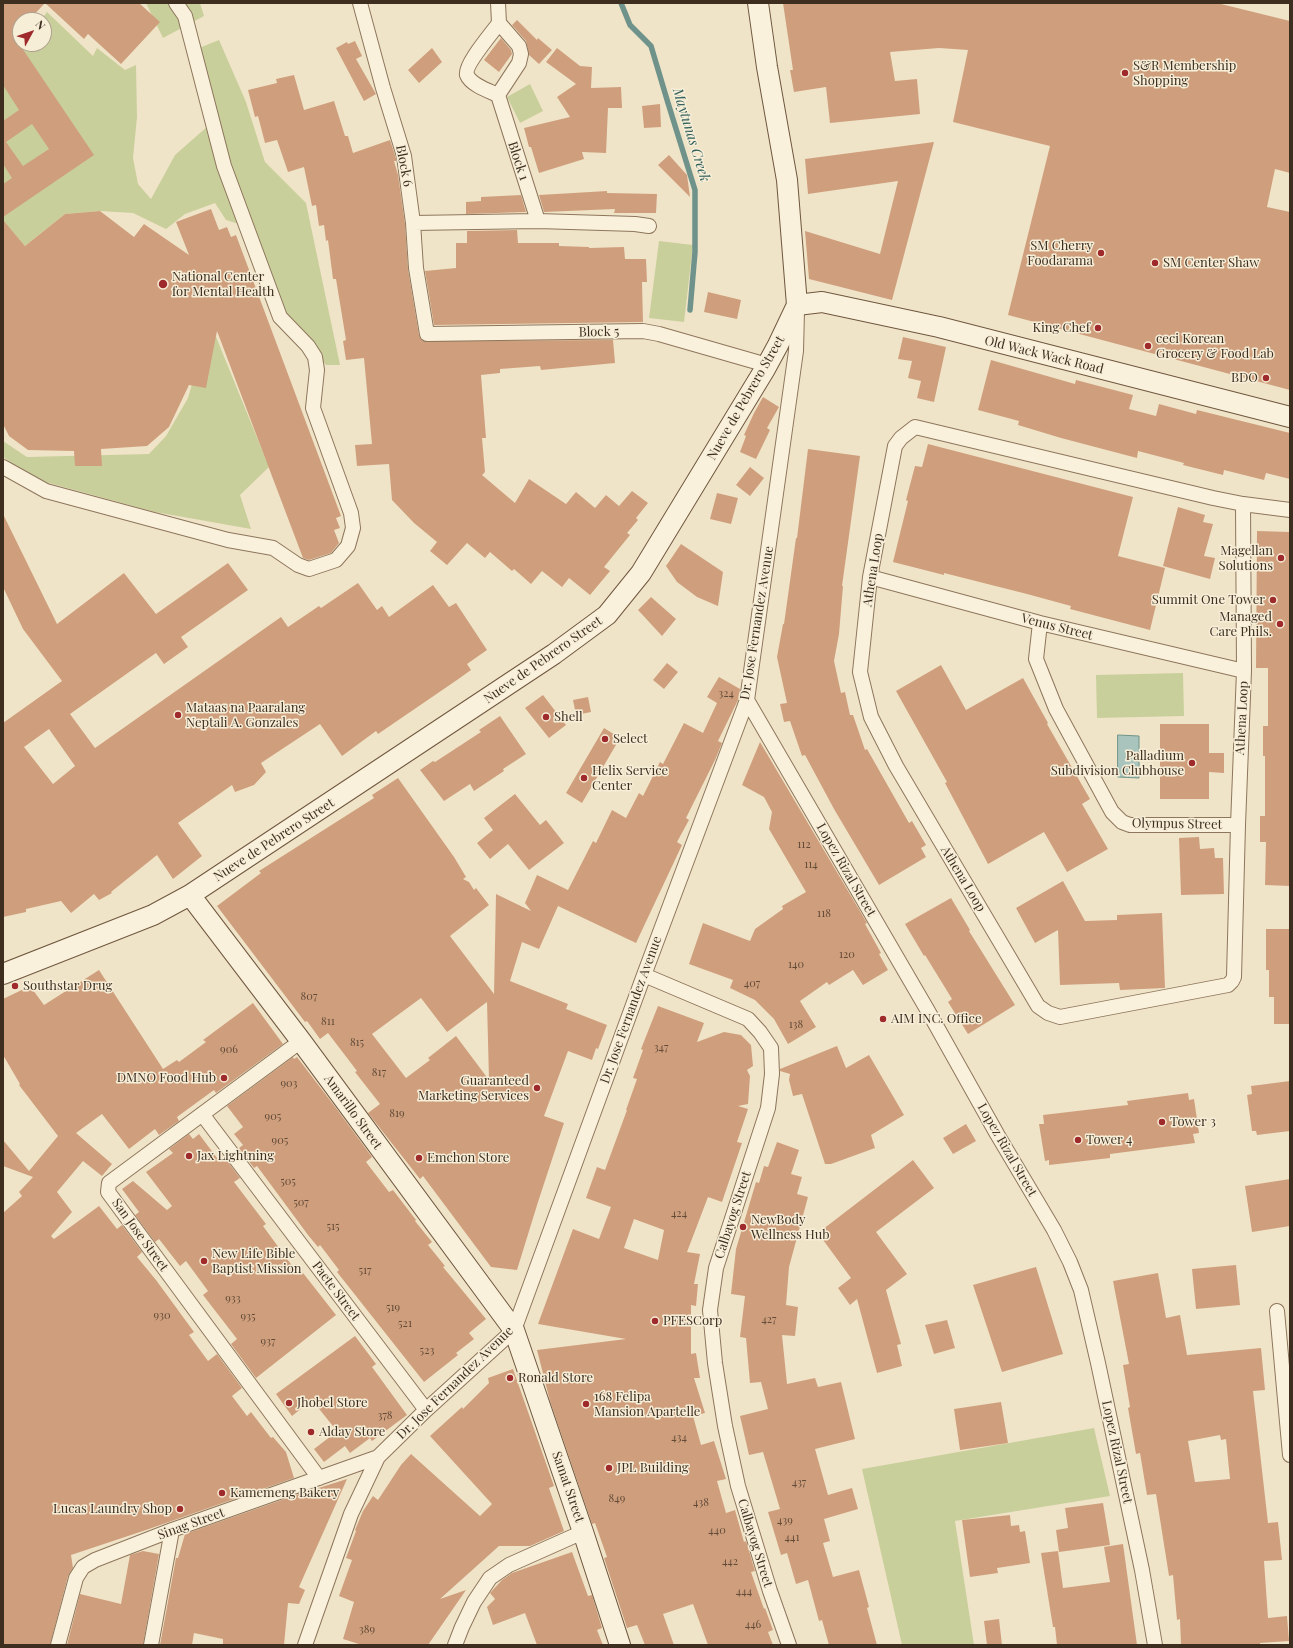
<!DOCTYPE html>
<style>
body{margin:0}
#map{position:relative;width:1293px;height:1648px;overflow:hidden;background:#f0e4c8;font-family:"Playfair Display",serif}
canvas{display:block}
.frame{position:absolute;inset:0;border:4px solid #3d2e20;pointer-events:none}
.north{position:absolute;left:12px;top:12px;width:40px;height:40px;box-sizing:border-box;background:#f7eed8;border:1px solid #ada18e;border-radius:50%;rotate:50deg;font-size:11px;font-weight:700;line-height:16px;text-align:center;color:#3d2e20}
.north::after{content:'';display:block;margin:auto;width:14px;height:18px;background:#9e2a2b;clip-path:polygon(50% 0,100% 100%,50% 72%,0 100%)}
</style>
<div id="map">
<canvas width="1293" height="1648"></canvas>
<div class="frame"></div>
<div class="north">N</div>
</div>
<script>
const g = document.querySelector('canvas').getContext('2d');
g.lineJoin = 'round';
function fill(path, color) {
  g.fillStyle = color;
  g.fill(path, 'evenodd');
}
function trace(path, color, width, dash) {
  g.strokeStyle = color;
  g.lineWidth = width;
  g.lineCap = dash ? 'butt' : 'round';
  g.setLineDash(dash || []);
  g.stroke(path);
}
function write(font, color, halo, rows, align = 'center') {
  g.font = font + ' "Playfair Display",serif';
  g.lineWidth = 3;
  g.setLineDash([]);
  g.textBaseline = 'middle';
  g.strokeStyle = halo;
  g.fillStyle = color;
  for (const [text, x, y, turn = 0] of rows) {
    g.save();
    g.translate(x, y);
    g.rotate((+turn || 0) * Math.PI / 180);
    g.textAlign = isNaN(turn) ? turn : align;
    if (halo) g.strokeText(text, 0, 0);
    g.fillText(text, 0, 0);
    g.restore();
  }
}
fill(new Path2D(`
 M146,3H200L204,16L163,38Z
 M47,12L93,56L97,48L125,70L136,65L137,117L133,158L138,184L151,199L175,155L208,126L189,52L219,40L246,102L265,162L306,203L340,365H326L284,316L239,224L226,220L215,203L185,214L166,229L133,213L100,211L65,214L25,246L11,230L3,236V15L20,44H44V20H41Z
 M530,84L543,111L520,123L507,97Z
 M659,241L693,245L684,322L649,318Z
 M210,322L269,467L240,495L251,529L155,512L38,480L3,457V441L27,457L149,454L166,436L188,398Z
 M1183,673L1184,716L1097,718L1096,675Z
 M1094,1428L1110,1496L955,1521L974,1645H902L862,1469Z`), '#c9cf9b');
const water = new Path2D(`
 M1118,735L1139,736V778L1118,777Z`);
fill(water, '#a9c4bc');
trace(water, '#6f938a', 1);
trace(new Path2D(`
 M621,3L630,25L651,46L668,103L695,190V252L690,310`), '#6f938a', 5.5);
fill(new Path2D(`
 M3,3H45L29,20H20V45L94,155L3,217V184L12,178L3,164V121L19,110L3,85ZM32,124L49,149L23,166L6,142Z
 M45,3H139L160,22L121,64L88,34L84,39Z
 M783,3H1217L1290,21V173L1275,169L1267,207L1290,212V390L1008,315L1050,146L953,122L968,50L939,48L890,52L895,81L917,79L920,114L830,123L826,87L794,92L790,70H793Z
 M517,20L537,40L538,38L552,50L539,64L529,55L526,41L512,25Z
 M501,38L511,50L512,54L499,72L484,60Z
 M355,41L362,56L356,59L376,94L364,101L336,48L347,42L348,44Z
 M432,48L442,62L419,83L408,70Z
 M557,48L580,66L592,67L591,88L621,87L622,108H608L606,153L582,152L584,159L539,173L531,147H529L524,128L570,117L557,97L576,84L546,62Z
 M294,75L304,110L334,101L345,136H348L353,153L390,140L396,158V161H394L398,175L405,224L408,269L419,335L423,341L613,340L615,363L541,370L540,366L500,369V373L481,375L486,438H482L485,472L482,475L515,503L529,479L566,504L576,492L595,508L606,495L619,506L632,491L648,503L636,518L638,520L627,533L630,535L604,567L610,571L590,595L569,578L562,587L542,571L531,584L514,569L512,571L490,552L485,558L467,543L447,565L430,551L437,542L414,523L392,500L389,464L357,466L355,445L372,444L364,358L346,360L343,341L346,340L336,279H333L328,240L326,241L324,225L319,226L316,205L312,206L304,167L288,172L277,140L265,143L258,116L255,117L248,90L277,83L276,79Z
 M660,104L661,127L644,128L642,106Z
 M934,142L892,300L809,279L805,231L880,254L898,181L808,194L805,159Z
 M669,155L687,175L690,197L658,165Z
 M607,191V193L657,194L656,213H614L615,209L544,212L539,195Z
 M521,195L526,212L466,214V202L481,201V197Z
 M211,209L219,230L227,227L231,237L236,235L341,516L336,518L340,528L334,530L339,543L331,553L309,560L303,558L217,331L206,388L189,385L169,427L147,446L101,449L102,466H75L74,451L28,450L9,436L3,424V220L25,246L65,214L100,211L134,237L144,224L189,255L176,222Z
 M517,230L518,243H559V246L589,247V248L624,247L625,259H646L647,282H642L643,322L434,325L425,271L456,268V243H467V231Z
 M708,292L741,300L737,319L704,312Z
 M903,337L946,347L934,402L917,398L921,381L908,378L912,361L898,359Z
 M991,360L1075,384L1076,380L1133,395L1129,409L1156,416L1159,404L1196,414L1197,410L1290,433V479L1266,473L1264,480L1224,470L1223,475L1183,465L1184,463L1138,451L1137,458L1061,438L1018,425L1019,421L978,410Z
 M763,397L779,407L767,428L770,430L756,459L740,452L746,436L744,435L754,413Z
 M928,444L1133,497L1118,556L1165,568L1150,630L1070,609L1071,606L1027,594L944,573V575L893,562L908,501L906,500L915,466L922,467Z
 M808,449L860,456L842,586H843L839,634L834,661L841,693L845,692L850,715H853L865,750L867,749L909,823L912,821L926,845L921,848L926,857L879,885L834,809L805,755L802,756L790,721L784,722L780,704L787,703L777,657L783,624H784L796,538H797Z
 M750,467L764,478L750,496L736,485Z
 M717,493L738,498L731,524L710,519Z
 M1178,507L1205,515L1203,522L1213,524L1204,556L1215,558L1210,579L1163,566Z
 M3,514L57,624L124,573L156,614L228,563L248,590L181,637L188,647L164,664L156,653L70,714L95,748L281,617L288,627L319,606L321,608L358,583L377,610L382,606L389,617L433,585L449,607L456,603L487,650L467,664L471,670L457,680L378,734L376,731L342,756L320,724L261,763L266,772L254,785L235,792L232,785L178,823L202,856L173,879L157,855L111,892L112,893L99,900L94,894L71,913L61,901L26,909V912L3,917V723L62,681L23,629L3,587ZM49,729L75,766L53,784L24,747Z
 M1257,531L1290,532V886L1265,885L1266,842H1260V816H1265V756H1263V726H1268V668H1256Z
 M681,544L723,572L718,606L697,597L677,582L666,566Z
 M651,597L676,619L662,636L638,610Z
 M667,663L678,672L664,689L653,680Z
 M941,665L966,710L1023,678L1048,723L1047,724L1090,799L1082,804L1108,849L1067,872L1044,832L988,864L945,783L947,782L896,691Z
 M719,677L740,689L739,698L718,741L722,743L715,760L686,818L689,820L677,842L682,845L636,943L558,906L539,949L522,942L510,981L568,1004L566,1009L607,1025L598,1049L596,1048L592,1060L568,1051L544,1116L564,1123L538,1202L517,1270L491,1267L423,1176L420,1179L368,1113L380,1104L355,1072L357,1071L328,1033L320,1039L307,1021L305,1022L217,906L261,873L259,871L374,798L372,795L398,778L454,857L466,877L463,879L469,882L474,890L476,888L489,905L450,936L494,994L496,894L531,911L525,903L537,875L568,890L593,841L596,843L612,810L626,818L639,793L643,796L660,762L663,764L684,723L703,733L717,703L707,697ZM421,998L447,1032L487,1002L489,1080L456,1036L428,1058L430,1060L406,1078L372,1034Z
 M543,695L566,725L549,738L525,708Z
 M588,697L591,712L576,715L573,700Z
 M500,716L526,754L503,769L504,771L474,791L470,784L444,801L420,770L433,761L435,762L481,732L479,730Z
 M1160,724H1209V753H1224V773L1209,772V799H1160Z
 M604,728L620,738L582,803L566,793Z
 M760,742L867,923L865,924L881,953L879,954L888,970L863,985L853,970L829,985L827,982L800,1001L816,1027L788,1044L774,1019L755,1000L730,988L733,980L689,964L703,923L750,941L755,929L783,909L782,906L806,892L769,829L772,812L764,797L742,785Z
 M515,794L540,825L546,820L564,843L529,870L508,844L490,859L477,843L493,830L484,818Z
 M1199,837L1200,849L1214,848L1215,858H1223L1224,894L1181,895L1179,838Z
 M1063,881L1085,921L1117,920V915L1162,913L1165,988L1120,990L1119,983L1060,985L1058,930L1035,943L1016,908Z
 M951,898L970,930L969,931L1015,1005L968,1034L948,1002L952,999L925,955L924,956L905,924Z
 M1266,929H1290V1024H1274V997H1269V970H1266Z
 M99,970L163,1069L177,1060L179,1062L206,1042L203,1040L253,1003L283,1044L216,1093L214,1090L177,1117L179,1121L159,1135L155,1129L129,1149L102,1114L76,1133L112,1164L102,1176L83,1161L57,1192L72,1212L51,1236L54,1239L99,1206L117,1229L122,1225L142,1252L137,1257L156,1280L194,1332L189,1335L208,1361L217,1354L242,1388L232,1396L247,1416L251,1412L271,1438L273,1437L286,1452L294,1478L146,1530L71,1555L73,1568L68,1576L50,1645H3V1213L22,1196L19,1192L33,1177L3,1166V1140L29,1171L58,1136L19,1085L20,1084L3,1055V999L30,986L44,1005Z
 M658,1006L704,1023L697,1042L724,1032L741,1035L751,1045L753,1066L747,1070L750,1076L748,1104L738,1106L748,1109L737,1142L742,1143L722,1202L708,1197L687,1252L700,1254L694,1284H698L696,1306L691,1305V1354L696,1353L700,1378H694L705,1413L693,1416L701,1445L714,1441L726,1479L717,1481L726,1513L735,1510L744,1542L746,1541L755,1571L751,1572L764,1609L765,1608L773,1630L768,1632L773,1645H708L693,1604L663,1614L674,1645H645L637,1625L627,1628L604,1558L607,1557L595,1523L592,1524L550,1401L537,1350L626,1339L538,1324L573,1229L599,1239L611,1207L586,1198L597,1167L605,1170L627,1110H626L637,1079L633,1078L643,1050L641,1049ZM634,1219L664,1230L658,1260L624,1248Z
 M837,1046L846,1068L869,1055L904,1115L871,1135L875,1148L831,1164H825L802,1094L793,1096L789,1080L790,1074L780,1071V1069Z
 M293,1057L294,1059L297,1057L336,1108L372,1157L366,1162L389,1192L393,1190L416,1220L415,1221L432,1242L428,1245L445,1266L443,1267L486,1319L469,1333L474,1339L456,1353L458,1355L424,1382L337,1272L339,1270L320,1245L318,1247L308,1235L257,1166L254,1168L239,1148L243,1145L234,1134L243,1127L227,1106Z
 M1290,1081V1131L1257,1135L1256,1131H1252L1247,1095L1252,1094L1251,1086Z
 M1188,1093L1189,1100L1194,1099L1199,1133L1193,1134L1195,1143L1110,1154V1158L1049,1165V1160L1045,1161L1039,1124H1044L1043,1115L1128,1105L1127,1101Z
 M966,1124L976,1141L953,1154L943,1138Z
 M189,1134L193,1139L199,1134L220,1162L225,1158L240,1178L234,1182L266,1224L263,1226L293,1267L296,1264L336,1315L256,1378L231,1344L237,1339L203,1295L208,1291L186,1261L180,1266L159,1239L155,1242L135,1215L139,1212L122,1189L133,1181L167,1210L172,1206L146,1172L173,1153L169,1149Z
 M777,1142L799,1150L791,1174L802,1177L797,1194L808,1197L789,1267L786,1305L798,1307L795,1336L782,1335L787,1384L815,1378L818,1387L841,1382L855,1439L815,1449L828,1495L852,1488L858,1509L824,1519L830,1541L823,1543L833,1577L859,1570L869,1607L867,1608L877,1645H829L822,1620L819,1621L808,1580L796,1584L787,1553L781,1555L768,1512L780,1509L763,1452L749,1455L740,1416L768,1409L761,1382L750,1383L746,1338L740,1337L745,1296L731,1294L736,1249L756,1182L759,1183L764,1166L768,1167Z
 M913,1160L934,1188L876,1232L907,1274L886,1290L901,1344L897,1345L902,1366L877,1373L857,1299L850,1305L838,1288L851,1278L818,1233Z
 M1290,1179V1226L1252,1232L1245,1186Z
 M1236,1265L1240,1305L1196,1309L1192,1269Z
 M1036,1267L1063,1354L1002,1372L973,1285Z
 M1158,1273L1166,1318L1180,1315L1187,1355L1261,1348L1265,1390L1253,1391L1268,1523L1278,1522L1282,1560L1264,1561L1268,1618L1287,1616L1289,1641L1260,1643V1645H1181L1180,1619L1177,1620L1173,1575L1169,1576L1156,1494L1147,1495L1140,1453L1136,1454L1128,1408L1130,1407L1123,1365L1129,1364L1113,1281ZM1220,1435L1221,1440L1226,1439L1230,1479L1195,1482L1188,1441Z
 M947,1320L955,1348L934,1354L925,1325Z
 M355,1336L376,1364L372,1367L407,1415L372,1441L370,1438L350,1453L345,1446L324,1462L314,1449L335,1433L334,1432L336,1430L312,1400L292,1416L276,1394Z
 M513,1369L554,1486L549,1488L564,1531L530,1546H499L440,1599L466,1590L428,1645H362L343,1639L354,1602L339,1596L352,1560L346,1558L356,1531L355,1530L363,1511L373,1496L378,1500L401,1465L411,1454L480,1516L492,1504L430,1436L462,1407L463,1409L489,1383L488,1378Z
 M1001,1402L1008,1443L960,1450L954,1409Z
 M347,1479L299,1587L305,1590L299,1604L288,1603L284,1645H223V1639L194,1633L192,1645H160L176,1558H178L185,1534L290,1497Z
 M1103,1503L1110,1545L1059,1552L1056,1530L1068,1528L1065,1508Z
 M1010,1515L1011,1526L1019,1525L1020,1532L1025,1531L1030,1563L997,1568L998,1573L970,1577L962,1520Z
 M1123,1544L1137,1645H1057L1055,1627H1053L1041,1553L1058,1551L1063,1588L1110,1582L1104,1547Z
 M143,1551L159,1554L143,1645H67L80,1594L121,1604L130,1555Z
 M572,1552L588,1596L592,1595L602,1628L597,1630L603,1645H537L525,1613L493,1625L487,1607L495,1599L490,1593L502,1580L512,1573Z
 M999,1619L1002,1645H987L984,1621Z`), '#cf9f7d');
const street = new Path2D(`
 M360,3L383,88L404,156L413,223L416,268L427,334L643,331L659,334L767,365
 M498,3L499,23L519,46L521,54L519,63L498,95L538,221L635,224L649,226
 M498,95C489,91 471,85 467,75C464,65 492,33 499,23
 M413,223L538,221
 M3,467L46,491L228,540L273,548L298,565L309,569L336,560L348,546L353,528L351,513L313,408L317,370L315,357L308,346L280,317L224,166L185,16L176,3
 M1243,504L1244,671L1238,825L1234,977L1232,981L1228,985L1060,1017L1048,1013L1038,1006L896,766L871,717L860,672L870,577L895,446L901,438L915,427L1213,498L1243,504L1290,510
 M870,577L1040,623L1244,671
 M1040,623L1036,659L1056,709L1112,812L1122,822L1130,825H1238
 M747,700L928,1011L997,1134L1054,1230L1070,1262L1081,1290L1098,1363L1142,1570L1155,1645
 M644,975L748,1019L760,1032L771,1048L772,1074L768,1108L716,1268L710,1310L715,1363L725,1426L738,1486L770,1591L789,1645
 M301,1041L109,1183L108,1192L319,1478
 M202,1114L426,1410
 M1277,1311L1290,1455
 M58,1645L76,1578L83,1567L95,1560L172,1530L378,1457
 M151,1645L172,1530
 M305,1645L351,1514L378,1457L426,1410L514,1330L644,975L747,700L796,351L797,311
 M455,1645L462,1627L474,1602L490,1578L509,1565L583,1532`);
const secondary = new Path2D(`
 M797,305L822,302L939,327L1290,417
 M190,895L301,1041L514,1330L583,1532L620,1645
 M3,974L153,915L190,895L554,654L607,615L641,573L765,369L778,345L797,305L787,180L767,67L758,3`);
trace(street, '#8d765c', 16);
trace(secondary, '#6f573f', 22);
trace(street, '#faf1dc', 14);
trace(secondary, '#faf1dc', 20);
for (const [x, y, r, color] of [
 [1125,73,4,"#9e2a2b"],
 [1101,253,4,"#9e2a2b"],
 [1155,263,4,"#9e2a2b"],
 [163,284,5,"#9e2a2b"],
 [1098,328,4,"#9e2a2b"],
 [1148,346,4,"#9e2a2b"],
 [1266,378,4,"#9e2a2b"],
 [1281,558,4,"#9e2a2b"],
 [1273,600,4,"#9e2a2b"],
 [1280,624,4,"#9e2a2b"],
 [178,715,4,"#9e2a2b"],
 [546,717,4,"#9e2a2b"],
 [605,739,4,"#9e2a2b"],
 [1192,763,4,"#9e2a2b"],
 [584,778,4,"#9e2a2b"],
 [15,986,4,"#9e2a2b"],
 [883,1019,4,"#9e2a2b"],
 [224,1078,4,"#9e2a2b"],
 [537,1088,4,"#9e2a2b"],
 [1162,1122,4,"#9e2a2b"],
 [1078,1140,4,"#9e2a2b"],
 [189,1156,4,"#9e2a2b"],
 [419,1158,4,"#9e2a2b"],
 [743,1227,4,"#9e2a2b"],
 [204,1261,4,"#9e2a2b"],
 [655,1321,4,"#9e2a2b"],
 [510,1378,4,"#9e2a2b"],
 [289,1403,4,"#9e2a2b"],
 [586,1404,4,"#9e2a2b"],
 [311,1432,4,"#9e2a2b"],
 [609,1468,4,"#9e2a2b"],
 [222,1493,4,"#9e2a2b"],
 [180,1509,4,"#9e2a2b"]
]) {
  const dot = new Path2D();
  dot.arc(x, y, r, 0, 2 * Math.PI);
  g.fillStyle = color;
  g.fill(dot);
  trace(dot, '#f7eed8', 1.5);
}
write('11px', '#624a37', null, [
 ["324",726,694],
 ["112",804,845],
 ["114",811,865],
 ["118",824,914],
 ["120",847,955],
 ["140",796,965],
 ["407",752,984],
 ["807",309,997],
 ["811",328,1022],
 ["138",796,1025],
 ["815",357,1043],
 ["347",661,1048],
 ["906",229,1050],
 ["817",379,1073],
 ["903",289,1084],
 ["819",397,1114],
 ["905",273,1117],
 ["905",280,1141],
 ["505",288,1182],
 ["507",301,1203],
 ["424",679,1214],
 ["515",333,1227],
 ["517",365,1271],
 ["933",233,1299],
 ["519",393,1308],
 ["930",162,1316],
 ["935",248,1317],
 ["427",769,1320],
 ["521",405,1324],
 ["937",268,1342],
 ["523",427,1351],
 ["378",385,1416],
 ["434",679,1438],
 ["437",799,1483],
 ["849",617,1499],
 ["438",701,1503],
 ["439",785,1521],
 ["440",717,1531],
 ["441",792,1538],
 ["442",730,1562],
 ["444",744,1592],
 ["446",753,1625],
 ["389",367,1630]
]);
write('13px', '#3d2e20', '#f7eed8', [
 ["S&R Membership",1133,66],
 ["Shopping",1133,81],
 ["SM Cherry",1093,246,"right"],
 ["Foodarama",1093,261,"right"],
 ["SM Center Shaw",1163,263],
 ["National Center",172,277],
 ["for Mental Health",172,292],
 ["King Chef",1090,328,"right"],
 ["ceci Korean",1156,339],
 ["Grocery & Food Lab",1156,354],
 ["BDO",1258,378,"right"],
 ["Magellan",1273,551,"right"],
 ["Solutions",1273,566,"right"],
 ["Summit One Tower",1265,600,"right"],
 ["Managed",1272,617,"right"],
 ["Care Phils.",1272,632,"right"],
 ["Mataas na Paaralang",186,708],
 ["Neptali A. Gonzales",186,723],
 ["Shell",554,717],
 ["Select",613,739],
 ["Palladium",1184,756,"right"],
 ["Subdivision Clubhouse",1184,771,"right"],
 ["Helix Service",592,771],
 ["Center",592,786],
 ["Southstar Drug",23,986],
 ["AIM INC. Office",891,1019],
 ["DMNO Food Hub",216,1078,"right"],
 ["Guaranteed",529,1081,"right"],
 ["Marketing Services",529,1096,"right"],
 ["Tower 3",1170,1122],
 ["Tower 4",1086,1140],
 ["Jax Lightning",197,1156],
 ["Emchon Store",427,1158],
 ["NewBody",751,1220],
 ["Wellness Hub",751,1235],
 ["New Life Bible",212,1254],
 ["Baptist Mission",212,1269],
 ["PFESCorp",663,1321],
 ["Ronald Store",518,1378],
 ["168 Felipa",594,1397],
 ["Mansion Apartelle",594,1412],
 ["Jhobel Store",297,1403],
 ["Alday Store",319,1432],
 ["JPL Building",617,1468],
 ["Kamemeng Bakery",230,1493],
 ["Lucas Laundry Shop",172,1509,"right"]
], 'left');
write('13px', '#3d2e20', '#f7eed8', [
 ["Block 1",518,161,72],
 ["Block 6",404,166,79],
 ["Block 5",599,332,-1],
 ["Old Wack Wack Road",1044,355,14],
 ["Nueve de Pebrero Street",746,398,-60],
 ["Athena Loop",873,570,-81],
 ["Dr. Jose Fernandez Avenue",757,623,-81],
 ["Venus Street",1057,627,14],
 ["Nueve de Pebrero Street",543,660,-35],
 ["Athena Loop",1242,718,-87],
 ["Olympus Street",1177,824,1],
 ["Nueve de Pebrero Street",274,840,-33],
 ["Lopez Rizal Street",846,870,60],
 ["Athena Loop",963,879,59],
 ["Dr. Jose Fernandez Avenue",631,1010,-70],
 ["Amarillo Street",353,1112,54],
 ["Lopez Rizal Street",1007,1150,60],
 ["Calbayog Street",733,1215,-72],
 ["San Jose Street",140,1235,54],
 ["Paete Street",336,1291,53],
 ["Dr. Jose Fernandez Avenue",455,1383,-44],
 ["Lopez Rizal Street",1117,1452,78],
 ["Samat Street",568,1487,71],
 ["Sinag Street",191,1524,-20],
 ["Calbayog Street",755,1543,73]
]);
write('italic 14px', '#2f5d5a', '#f7eed8', [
 ["Maytunas Creek",691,135,73]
]);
</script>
